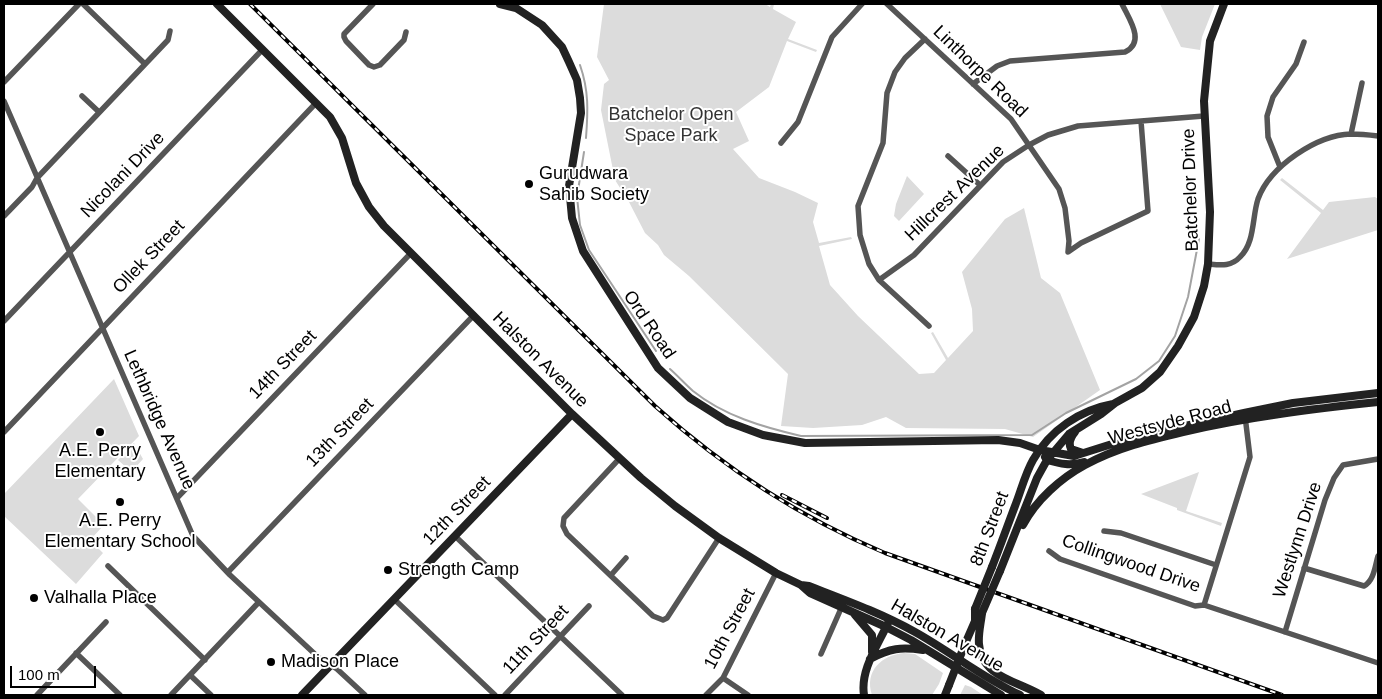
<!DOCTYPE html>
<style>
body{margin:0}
#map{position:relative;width:1382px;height:699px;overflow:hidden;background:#fff;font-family:Helvetica,sans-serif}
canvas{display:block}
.frame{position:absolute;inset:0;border:5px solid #000;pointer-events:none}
.scale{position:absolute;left:10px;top:666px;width:86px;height:22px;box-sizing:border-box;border:2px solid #000;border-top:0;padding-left:6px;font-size:15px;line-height:18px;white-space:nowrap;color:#000;-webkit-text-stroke:4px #fff;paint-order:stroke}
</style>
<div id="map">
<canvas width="1382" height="699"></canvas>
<div class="frame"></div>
<div class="scale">100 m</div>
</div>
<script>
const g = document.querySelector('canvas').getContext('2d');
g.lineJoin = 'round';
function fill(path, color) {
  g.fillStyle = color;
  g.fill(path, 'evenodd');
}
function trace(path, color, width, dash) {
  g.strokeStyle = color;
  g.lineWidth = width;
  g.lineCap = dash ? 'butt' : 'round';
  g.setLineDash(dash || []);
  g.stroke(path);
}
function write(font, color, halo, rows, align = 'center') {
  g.font = font + ' Helvetica,sans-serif';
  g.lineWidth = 4;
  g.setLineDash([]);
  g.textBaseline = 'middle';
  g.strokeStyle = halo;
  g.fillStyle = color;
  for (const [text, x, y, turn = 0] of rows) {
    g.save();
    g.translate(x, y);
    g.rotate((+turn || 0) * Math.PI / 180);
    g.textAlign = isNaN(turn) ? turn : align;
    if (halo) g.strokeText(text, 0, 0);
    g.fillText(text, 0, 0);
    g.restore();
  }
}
fill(new Path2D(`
 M604,4H695V5L765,4L770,7L771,4H774L773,9L796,22L788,39L817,50L816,52L787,41L769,87L736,112L749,141L733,149L759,178L795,192L818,203L813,222L819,243L851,237L852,239L819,246L830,285L858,316L919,374L934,373L946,360L931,333L933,332L948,358L973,331L972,309L962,272L1005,219L1024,208L1041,278L1060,293L1100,390L1033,437L1005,429L906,428L886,417L862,425L813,428L781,426L788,374L689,276L664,255L658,245L645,233L629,202L615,180L601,110L604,84L609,80L597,57Z
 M1160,4H1215L1202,37L1200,50L1181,47Z
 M907,176L924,194L899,221L894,216L896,204Z
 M1282,178L1323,210L1329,202L1375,197L1378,199V230L1287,259L1321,213L1280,180Z
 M114,379L139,436L78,499L104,525L90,540L103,553L76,584L4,516V494Z
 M134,443L143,459L134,469H128L118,460Z
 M1199,472L1186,511L1222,523L1221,526L1177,510V508L1141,494Z
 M904,653L915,654L943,673L939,684L932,695H872C864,671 882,655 904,653Z
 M965,685L971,687L983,695H960Z`), '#dcdcdc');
trace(new Path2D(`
 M580,65C589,91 588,111 586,138
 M584,152L577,197L580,225L589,250L656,351
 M670,369C678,376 685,384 693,391C724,416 763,427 801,436L1032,435L1066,413L1136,379L1159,361L1175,336L1188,297L1199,239`), '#a3a3a3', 2);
trace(new Path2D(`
 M83,4L145,64
 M373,4L344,34V37L346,41L369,65L374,67L380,65L404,40L406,32
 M887,4L1011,119L1059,189L1065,208L1069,241L1068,252L1081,243L1148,211L1141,121
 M925,39L905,58L895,72L887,93L883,143L858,206L860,235L869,264L879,280L929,326
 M4,82L79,4
 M973,84L997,66L1010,61L1125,52C1146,42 1129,19 1122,4
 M82,96L99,112
 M4,101L193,536L230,575L318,657L337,669L365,695
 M1351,134L1362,83
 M781,143L798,122L832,37L862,4
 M948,156L980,185
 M1280,167L1268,137L1267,116L1273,97L1296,64L1304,42
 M4,216L32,187L37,178L168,40L170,31
 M1208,264C1220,265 1231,267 1240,257C1255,243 1252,217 1258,199C1270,166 1317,135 1351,134C1360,134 1370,135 1378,136
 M879,280L914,255L1003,162L1029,145L1048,135L1078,126L1204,116
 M4,321L263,49
 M1245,416L1250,457L1204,605L1378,663
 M4,432L316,103
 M619,459L564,518L563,526L567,534L653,616L663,620L667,618L719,538
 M177,498L411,253
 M1104,531L1121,533L1216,565
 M455,536L622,695
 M1049,551L1060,559L1195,606L1204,605
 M108,566L205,660
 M1304,568L1364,586C1374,581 1375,566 1378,556
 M228,572L474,315
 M611,575L626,558
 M394,599L495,695
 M1285,632L1325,500L1334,478L1343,465L1378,459
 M76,653L120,695
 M821,654L843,604
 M190,675L211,695
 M723,678L748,695
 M37,695L106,622
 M171,695L259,602
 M505,695L589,606
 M706,695L723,678L776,573`), '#555', 5.5);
trace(new Path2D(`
 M217,4L330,117L342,138L356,183L369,207L384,226L572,414L641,478L675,506L719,538L776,573L801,585L810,593L886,627L911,640L1001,695
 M500,4L516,8L542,25L562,47L569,62L577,80L580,98L581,113L569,186L572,218L583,251L658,368L690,398L728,422L763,435L805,443L998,440L1020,443L1040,450L1074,456L1131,438L1244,413L1293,403L1378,393
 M1075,432C1070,438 1068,443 1071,449L1083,453
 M1045,457L1047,460C1061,464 1070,466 1084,462
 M1023,525C1036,500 1061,478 1085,465C1116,448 1149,440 1183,432C1247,417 1312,409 1378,402
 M992,567C1000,547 1007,527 1015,506C1021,491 1025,474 1033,460C1050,430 1080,410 1113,404
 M1000,571L1037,478L1047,460L1069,434L1101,414L1115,403L1142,388L1160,372L1178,346L1194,317L1204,286L1208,264L1210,212L1204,101L1210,41L1224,4
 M801,585L809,586C845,600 881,613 915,632C951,652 983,678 1020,695
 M982,613C981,623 978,634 979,644C981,677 1018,681 1041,695
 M855,615L872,635V652
 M965,644L975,621V609
 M870,659C890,648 901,647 923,650
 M302,695L572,414
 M864,695C860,670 878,645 888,623
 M945,695L949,685`), '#222', 8);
const rail = new Path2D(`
 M250,4L655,406C724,468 799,517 885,553L1282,695
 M782,495L827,518`);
trace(rail, '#000', 4);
trace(rail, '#fff', 2, [5.5]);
trace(new Path2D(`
 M975,609L992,567
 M982,613L1000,571
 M949,685L965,644`), '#222', 8);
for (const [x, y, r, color] of [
 [529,184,5,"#000"],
 [100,432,5,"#000"],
 [120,502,5,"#000"],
 [388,570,5,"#000"],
 [34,598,5,"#000"],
 [271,662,5,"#000"]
]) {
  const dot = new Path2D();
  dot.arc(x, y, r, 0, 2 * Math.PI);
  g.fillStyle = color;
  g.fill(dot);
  trace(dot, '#fff', 2);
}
write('18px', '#000', '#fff', [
 ["Linthorpe Road",980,72,44],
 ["Nicolani Drive",123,175,-46],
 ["Batchelor Drive",1191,190,-92],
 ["Hillcrest Avenue",955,193,-44],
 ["Ollek Street",149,257,-46],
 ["Ord Road",649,325,56],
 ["Halston Avenue",540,360,45],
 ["14th Street",283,365,-46],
 ["Lethbridge Avenue",159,420,66],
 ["Westsyde Road",1170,423,-15],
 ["13th Street",340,433,-46],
 ["12th Street",457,511,-46],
 ["8th Street",990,529,-69],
 ["Westlynn Drive",1298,540,-72],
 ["Collingwood Drive",1131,564,19],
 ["10th Street",730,629,-62],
 ["Halston Avenue",947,636,30],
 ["11th Street",536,640,-47]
]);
write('18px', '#333', '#fff', [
 ["Batchelor Open",671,115],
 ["Space Park",671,136]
]);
write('18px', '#000', '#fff', [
 ["Gurudwara",539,174],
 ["Sahib Society",539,195],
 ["A.E. Perry",100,451,"center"],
 ["Elementary",100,472,"center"],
 ["A.E. Perry",120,521,"center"],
 ["Elementary School",120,542,"center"],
 ["Strength Camp",398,570],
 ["Valhalla Place",44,598],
 ["Madison Place",281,662]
], 'left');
</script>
